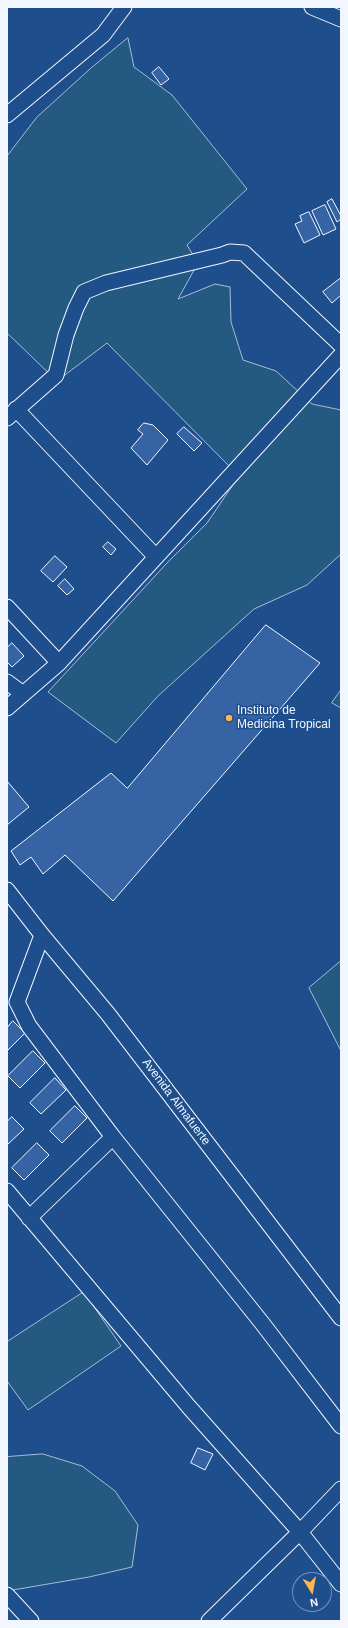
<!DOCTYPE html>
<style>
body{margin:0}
#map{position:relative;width:348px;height:1628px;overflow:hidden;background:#1f4e8c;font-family:Arial,sans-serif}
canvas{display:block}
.frame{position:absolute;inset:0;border:8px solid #f2f6ff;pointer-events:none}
.north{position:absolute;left:292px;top:1572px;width:40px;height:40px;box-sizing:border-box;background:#1f4e8c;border:1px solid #7391ba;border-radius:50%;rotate:169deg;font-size:11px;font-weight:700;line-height:16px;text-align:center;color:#f2f6ff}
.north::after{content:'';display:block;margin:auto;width:14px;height:18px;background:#ffb74d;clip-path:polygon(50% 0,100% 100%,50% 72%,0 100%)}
</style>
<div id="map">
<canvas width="348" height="1628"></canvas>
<div class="frame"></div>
<div class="north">N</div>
</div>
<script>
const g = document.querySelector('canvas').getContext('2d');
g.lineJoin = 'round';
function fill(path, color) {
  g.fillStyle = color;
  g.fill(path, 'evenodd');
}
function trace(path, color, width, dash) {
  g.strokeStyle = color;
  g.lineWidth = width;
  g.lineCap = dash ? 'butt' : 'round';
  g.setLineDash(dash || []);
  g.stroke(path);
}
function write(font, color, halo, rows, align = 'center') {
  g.font = font + ' Arial,sans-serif';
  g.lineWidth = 3;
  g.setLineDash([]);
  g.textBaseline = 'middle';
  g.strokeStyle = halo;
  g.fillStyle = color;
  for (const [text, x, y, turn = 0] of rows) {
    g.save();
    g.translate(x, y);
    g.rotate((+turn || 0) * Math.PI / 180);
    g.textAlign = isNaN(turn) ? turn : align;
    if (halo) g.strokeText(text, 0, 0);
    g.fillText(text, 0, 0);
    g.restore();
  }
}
const green = new Path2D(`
 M128,38L134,67L172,95L247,189L187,245L198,263L178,299L215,284L230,287L231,322L243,360L276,371L312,404L341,410V554L307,585L254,609L158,696L116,743L48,692L167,563L207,523L239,476L107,343L57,381L7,333V156L37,117L91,68Z
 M341,690V708L332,703Z
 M341,961V1051L309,988Z
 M84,1292L121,1346L28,1410L7,1381V1342Z
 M43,1454L82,1466L115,1491L138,1525L132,1567L89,1577L7,1591V1457Z`);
fill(green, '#245a82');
trace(green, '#a8bbd7', 1);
const building = new Path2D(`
 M159,67L169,79L161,85L152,73Z
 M332,199L341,216V219L337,222L327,202Z
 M325,205L336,229L323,235L312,211Z
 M309,212L320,235L304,243L295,224L302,221L300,216Z
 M341,278V295L332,303L323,292Z
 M144,423L153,425L168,440L147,465L131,448L143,434L138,430Z
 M184,427L202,443L194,451L177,434Z
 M108,542L116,549L111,555L103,547Z
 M55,556L67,567L53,582L41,571Z
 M65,579L74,589L67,595L58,586Z
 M266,625L320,663L113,901L65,855L43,874L31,857L20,865L11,851L111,773L127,788Z
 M12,643L24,656L12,667L7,662V648Z
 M7,781L29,807L7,825Z
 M13,1021L25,1033L7,1051V1028Z
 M33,1051L45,1063L20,1088L8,1076Z
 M55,1078L66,1090L41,1114L30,1103Z
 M75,1106L87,1118L62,1143L50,1131Z
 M12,1117L24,1129L7,1145V1122Z
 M37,1143L49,1155L24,1180L12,1168Z
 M198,1448L213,1454L205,1470L191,1463Z`);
fill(building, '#3563a3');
trace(building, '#f2f6ff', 1);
const minor = new Path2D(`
 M312,7L341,19
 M7,115L103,35L124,7
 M16,409L156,557
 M7,418L56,375L66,335L76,308L84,292L106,283L222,255L230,252L244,253L341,345
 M7,607L59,663
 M7,682L22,693
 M7,708L59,663L341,355
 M7,890L42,935L108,1014L341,1318
 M42,935L17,1002L29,1026L113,1137L262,1323L341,1426
 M7,1191L189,1407L300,1532L341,1584
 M29,1218L113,1137
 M7,1595L31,1621
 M209,1621L300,1532L341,1489`);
trace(minor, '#f2f6ff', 17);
trace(minor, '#1f4e8c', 15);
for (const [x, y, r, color] of [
 [229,718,4,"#ffb74d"]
]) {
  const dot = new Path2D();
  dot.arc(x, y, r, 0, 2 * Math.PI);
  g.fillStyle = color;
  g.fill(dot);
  trace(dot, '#1f4e8c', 1.5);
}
write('12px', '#f2f6ff', '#1f4e8c', [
 ["Instituto de",237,711],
 ["Medicina Tropical",237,725]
], 'left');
write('12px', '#f2f6ff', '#1f4e8c', [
 ["Avenida Almafuerte",176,1102,53]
]);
</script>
